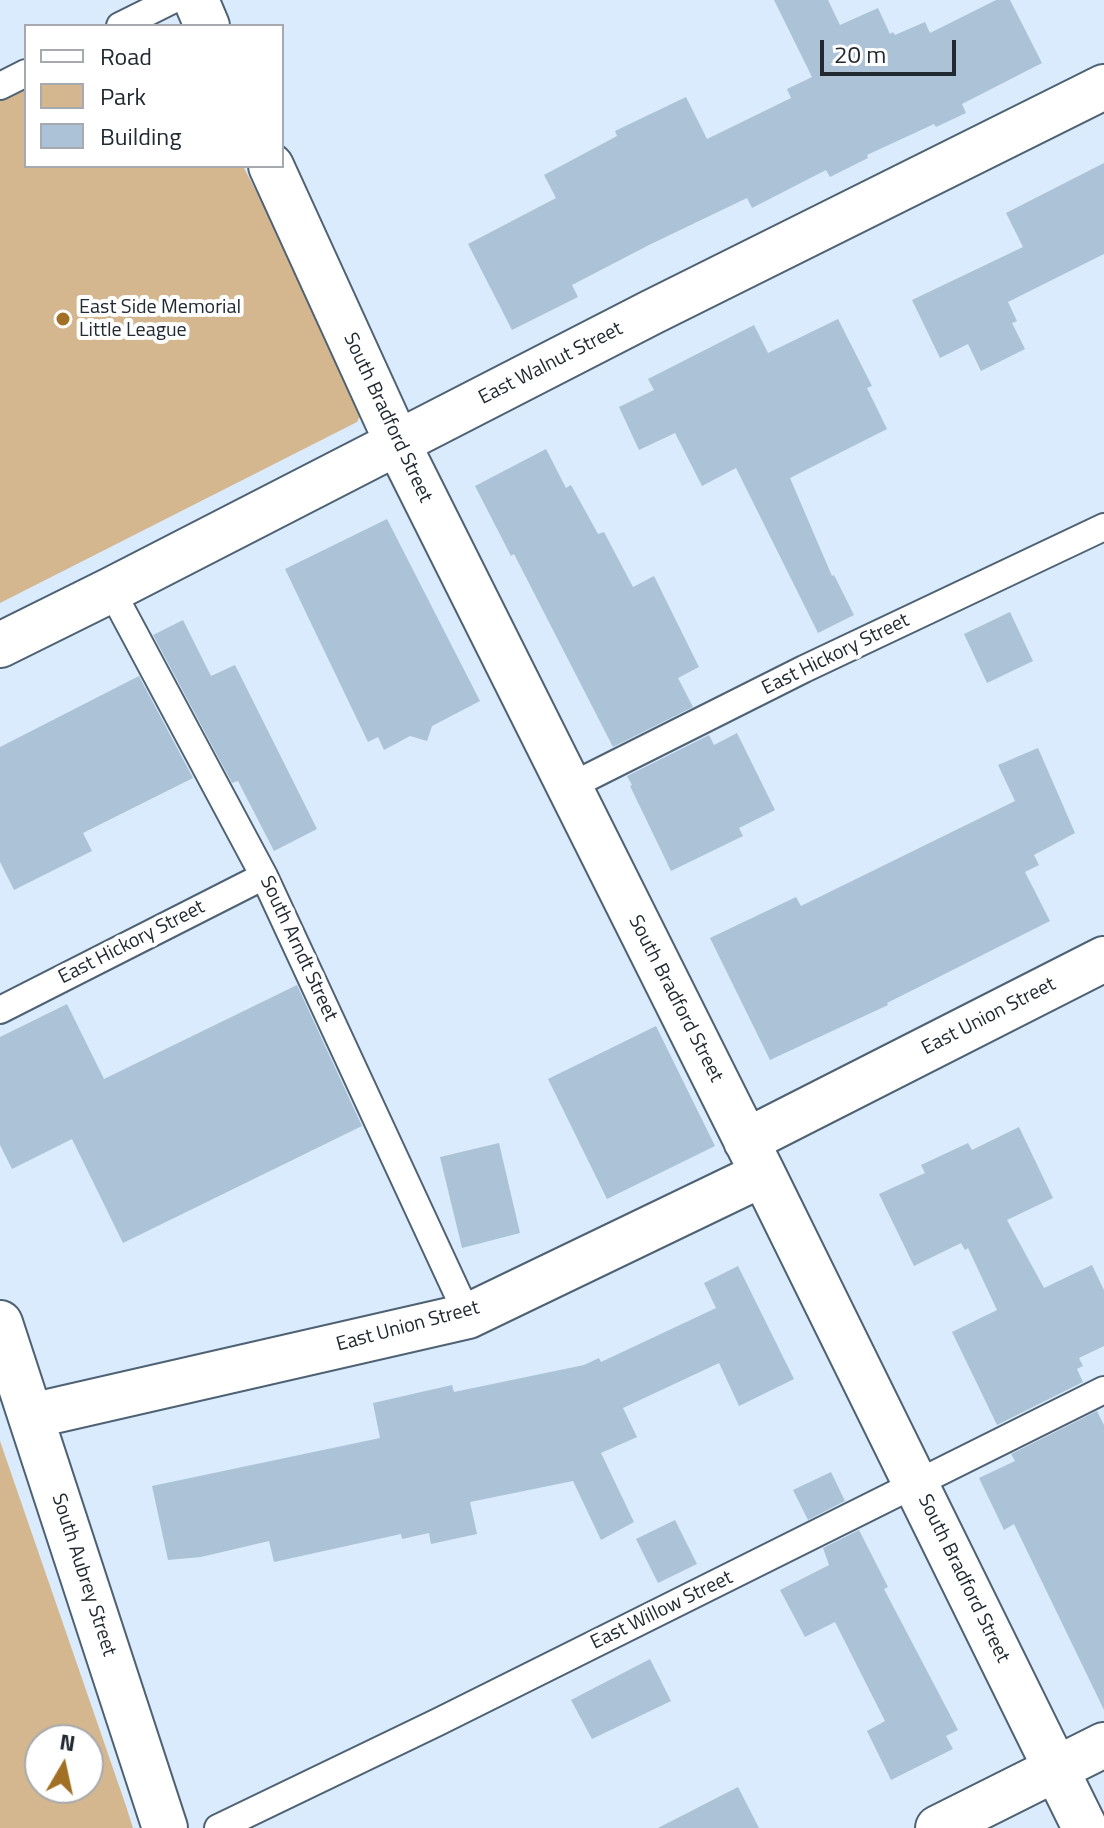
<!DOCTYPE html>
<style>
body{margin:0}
#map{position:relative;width:1104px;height:1828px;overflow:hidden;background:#d9ebfc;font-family:"Titillium Web",sans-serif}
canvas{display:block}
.legend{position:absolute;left:24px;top:24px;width:260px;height:144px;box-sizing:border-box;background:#fff;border:2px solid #a6a9ad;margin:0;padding:10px 14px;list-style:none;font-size:24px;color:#212931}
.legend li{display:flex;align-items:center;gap:16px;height:40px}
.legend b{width:40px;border:2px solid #a6a9ad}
.north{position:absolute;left:24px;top:1724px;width:80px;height:80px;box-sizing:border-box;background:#fff;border:2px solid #a6a9ad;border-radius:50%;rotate:9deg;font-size:22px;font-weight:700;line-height:32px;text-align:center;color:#212931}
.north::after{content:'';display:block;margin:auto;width:28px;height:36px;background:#a17025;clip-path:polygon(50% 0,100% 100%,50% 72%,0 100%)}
.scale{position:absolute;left:820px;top:40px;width:136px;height:36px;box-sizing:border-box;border:4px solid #212931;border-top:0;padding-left:10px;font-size:24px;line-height:28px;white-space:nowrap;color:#212931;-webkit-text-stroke:6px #fff;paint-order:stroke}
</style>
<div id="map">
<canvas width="1104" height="1828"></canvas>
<ul class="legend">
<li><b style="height:10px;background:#fff"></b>Road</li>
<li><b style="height:22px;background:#d4b68f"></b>Park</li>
<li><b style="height:22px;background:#acc3d7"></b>Building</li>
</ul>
<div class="north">N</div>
<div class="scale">20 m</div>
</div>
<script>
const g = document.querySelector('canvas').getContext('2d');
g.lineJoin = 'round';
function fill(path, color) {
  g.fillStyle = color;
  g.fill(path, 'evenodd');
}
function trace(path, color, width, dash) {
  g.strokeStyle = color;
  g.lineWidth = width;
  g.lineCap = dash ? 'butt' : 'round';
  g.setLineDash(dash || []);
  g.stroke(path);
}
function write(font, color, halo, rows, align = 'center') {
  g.font = font + ' "Titillium Web",sans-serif';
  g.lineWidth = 8;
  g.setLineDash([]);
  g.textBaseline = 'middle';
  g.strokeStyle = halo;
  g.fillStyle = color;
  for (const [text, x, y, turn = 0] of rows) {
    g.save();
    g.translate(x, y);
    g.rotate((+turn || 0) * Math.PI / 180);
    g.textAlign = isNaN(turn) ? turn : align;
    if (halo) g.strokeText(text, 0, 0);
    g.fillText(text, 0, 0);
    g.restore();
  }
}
fill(new Path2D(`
 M26,86V166H243L362,396V412L357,422L0,603V99Z
 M0,1441L126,1806L133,1828H0ZM88,1740V1788H40V1740Z`), '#d4b68f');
fill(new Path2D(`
 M774,0H828L840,25L878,8L890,34L893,32L895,35L925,22L930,33L996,0H1010L1042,63L962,104L966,113L936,127L934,124L867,155L868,158L830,177L826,170L752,208L747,198L649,245L572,285L578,297L512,330L468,244L556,198L544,175L617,136L615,131L686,97L707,139L791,98L787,89L812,77Z
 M1104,163V254L1008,302L1017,321L1012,323L1025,349L981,371L968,344L940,358L912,300L1023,247L1006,213Z
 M838,319L872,386L867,388L887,429L790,478L832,576L834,575L854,615L818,633L736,468L702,486L675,433L639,450L619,407L654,390L648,379L754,325L768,353Z
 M546,449L566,488L571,485L598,534L604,532L633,587L654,576L699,667L678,678L693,707L613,747L514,554L511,556L475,486Z
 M387,519L480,701L432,726L427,741L410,736L384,750L378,737L368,742L285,569Z
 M1010,612L1033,661L987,683L964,634Z
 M183,620L211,676L235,665L317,829L274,851L238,781L232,783L153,635Z
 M139,676L193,778L83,833L92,851L14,890L0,862V747Z
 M737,733L775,810L739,828L743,836L671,871L630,786L632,785L627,776L709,735L714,745Z
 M1038,748L1075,833L1034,855L1039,865L1025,872L1050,921L887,1003L888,1005L770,1060L710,938L796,897L801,906L1015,801L998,765Z
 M297,985L362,1126L123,1243L72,1139L12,1169L0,1145V1037L67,1004L104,1079Z
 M656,1026L715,1146L607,1199L548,1079Z
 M1019,1127L1053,1198L1007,1220L1044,1288L1092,1265L1104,1290V1346L1079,1358L1083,1366L1077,1369L1083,1382L997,1425L952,1332L997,1310L968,1248L965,1250L961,1243L914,1266L879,1194L925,1173L921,1165L968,1143L972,1150Z
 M499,1143L520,1233L462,1248L440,1157Z
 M738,1266L794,1379L739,1406L719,1363L623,1408L637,1437L601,1453L634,1522L601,1540L573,1481L470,1502L477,1534L431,1544L429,1533L402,1539L401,1534L274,1562L269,1541L201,1557L168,1560L152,1486L380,1438L373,1403L452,1385L454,1392L584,1365L599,1358L601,1362L716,1308L704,1283Z
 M1097,1411L1104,1425V1710L1014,1524L1004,1530L979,1478L1015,1461L1011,1454Z
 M831,1472L845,1501L808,1520L793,1490Z
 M675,1520L697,1564L658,1583L636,1539Z
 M859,1530L888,1587L884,1589L958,1730L946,1736L953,1749L891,1780L867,1731L885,1721L835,1622L805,1637L780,1590L829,1565L823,1548Z
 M650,1659L671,1701L592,1739L571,1700Z
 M738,1787L759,1828H658Z`), '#acc3d7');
const service = new Path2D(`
 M120,26L172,0
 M0,86L26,73
 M111,590L264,876L468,1316
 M569,787L804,669L1104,527
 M0,1010L264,876
 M218,1828L438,1722L1104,1390`);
const minor = new Path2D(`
 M196,0L207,26
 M271,166L397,442L763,1174L1085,1828
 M0,645L111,590L652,312L1104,87
 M746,1141L1104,959
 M0,1323L165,1828
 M31,1416L468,1316L763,1174
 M938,1828L1104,1745`);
trace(service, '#4e6274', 30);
trace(minor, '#4e6274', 48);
trace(service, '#fff', 26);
trace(minor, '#fff', 44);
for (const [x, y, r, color] of [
 [63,319,8,"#a17025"]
]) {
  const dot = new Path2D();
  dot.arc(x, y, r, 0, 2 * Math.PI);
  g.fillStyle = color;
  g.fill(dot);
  trace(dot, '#fff', 3);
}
write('20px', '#212931', '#fff', [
 ["East Side Memorial",79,308],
 ["Little League",79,331]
], 'left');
write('20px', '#212931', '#fff', [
 ["East Walnut Street",551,364,-27],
 ["South Bradford Street",387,418,65],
 ["East Hickory Street",836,655,-26],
 ["East Hickory Street",132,943,-27],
 ["South Arndt Street",298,949,65],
 ["South Bradford Street",675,999,63],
 ["East Union Street",989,1017,-27],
 ["East Union Street",408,1327,-15],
 ["South Aubrey Street",83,1575,72],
 ["South Bradford Street",963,1579,64],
 ["East Willow Street",662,1611,-26]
]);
</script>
